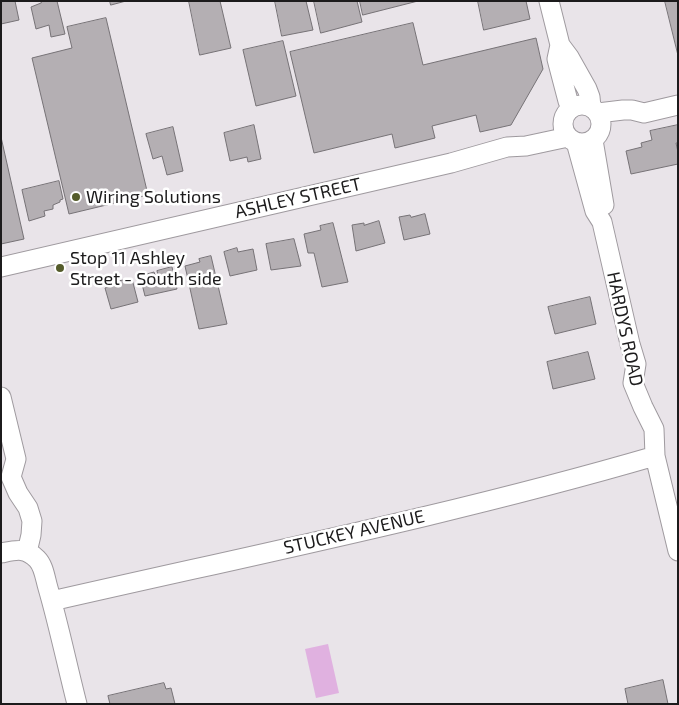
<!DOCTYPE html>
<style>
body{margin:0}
#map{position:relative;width:679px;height:705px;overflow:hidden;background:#e9e4e9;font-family:"Exo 2",sans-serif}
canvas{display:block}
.frame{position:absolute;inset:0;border:2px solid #1c1b1c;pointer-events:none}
</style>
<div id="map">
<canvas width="679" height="705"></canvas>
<div class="frame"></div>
</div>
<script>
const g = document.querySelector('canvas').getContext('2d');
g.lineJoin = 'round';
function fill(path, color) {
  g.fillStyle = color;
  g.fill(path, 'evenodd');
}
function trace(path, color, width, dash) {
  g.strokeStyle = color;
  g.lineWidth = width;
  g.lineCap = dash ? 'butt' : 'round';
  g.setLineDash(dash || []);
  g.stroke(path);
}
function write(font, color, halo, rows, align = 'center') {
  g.font = font + ' "Exo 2",sans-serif';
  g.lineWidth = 5;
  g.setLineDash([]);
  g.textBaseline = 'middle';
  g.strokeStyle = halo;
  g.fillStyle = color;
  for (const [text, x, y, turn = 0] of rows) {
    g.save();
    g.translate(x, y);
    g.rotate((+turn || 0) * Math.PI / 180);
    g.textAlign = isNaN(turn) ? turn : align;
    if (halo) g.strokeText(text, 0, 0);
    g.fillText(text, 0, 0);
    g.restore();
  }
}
fill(new Path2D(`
 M328,644L339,693L316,698L305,649Z`), '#e0b1e0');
const building = new Path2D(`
 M1,1H15L19,20L1,24Z
 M41,1H57L65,34L51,37L49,25L36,29L31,7L41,3Z
 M110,1H126L111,5Z
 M189,1H220L231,48L200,55Z
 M275,1H306L313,30L282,36Z
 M314,1H357L362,22L321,33Z
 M360,1H418L363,15Z
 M478,1H526L530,19L484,30Z
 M665,1H678V55Z
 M106,18L148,195L69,214L32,58L72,48L67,27Z
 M413,23L423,65L536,38L543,69L511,125L480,132L476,115L432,126L435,138L395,148L392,134L314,153L290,52Z
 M283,41L296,96L256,106L243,50Z
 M254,125L261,159L248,162L247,157L230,161L224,133Z
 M678,125V143H676L678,152V164L631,174L626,151L642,147L641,143L652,140L650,131Z
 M173,127L183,171L167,175L162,156L153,159L146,134Z
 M1,137L24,239L1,244Z
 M59,181L63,199L60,200V202L53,205V209L44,211L45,216L29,221L22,190Z
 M425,214L430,234L404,240L399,217L410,215L411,217Z
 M379,221L385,243L356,251L352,225L364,223V225Z
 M333,223L348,282L322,287L314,253H308L304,234L321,230L320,226Z
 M294,239L301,266L271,270L266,244Z
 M237,248L238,252L253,249L257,270L230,276L224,252Z
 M211,256L227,324L199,329L185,266L200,262L199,259Z
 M172,267L177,289L145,296L140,276L154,272L155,275H158L157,271Z
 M132,279L138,302L111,309L105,288L120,284V281Z
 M590,297L596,324L555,334L548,307Z
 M588,352L595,379L553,389L547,362Z
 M663,680L668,704H628L625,689Z
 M164,683L166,689L171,688L175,704H110L108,696Z`);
fill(building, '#b4afb3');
trace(building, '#767276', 1);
const minor = new Path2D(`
 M549,1L560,45L569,57L587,89L590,97L591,107
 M560,45L557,59L568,101L571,108
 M563 124a19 19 0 1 1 38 0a19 19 0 1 1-38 0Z
 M598,113L623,110H632L644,113L678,105
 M593,140L604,205
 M576,142L595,211L602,222L630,344L636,364L633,383L643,407L654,429L655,456L678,551
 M1,267L451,163L507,147L526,146L568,137
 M1,397L16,459L11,477L18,493L28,508L32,521L31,535L27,552
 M1,553C16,550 25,547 37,559C44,566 45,578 48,588C59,626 67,665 77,704
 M52,601C253,555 456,514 655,456`);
trace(minor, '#9f9a9f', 21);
trace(minor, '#fff', 19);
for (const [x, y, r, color] of [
 [76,197,5,"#545b2a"],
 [60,268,5,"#545b2a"]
]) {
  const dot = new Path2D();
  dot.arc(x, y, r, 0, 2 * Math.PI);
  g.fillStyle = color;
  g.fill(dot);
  trace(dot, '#fff', 2);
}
write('18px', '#1c1b1c', '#fff', [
 ["Wiring Solutions",86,197],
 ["Stop 11 Ashley",70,258],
 ["Street - South side",70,279]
], 'left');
write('18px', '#1c1b1c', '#fff', [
 ["ASHLEY STREET",298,198,-13],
 ["HARDYS ROAD",625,329,78],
 ["STUCKEY AVENUE",354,532,-13]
]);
</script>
